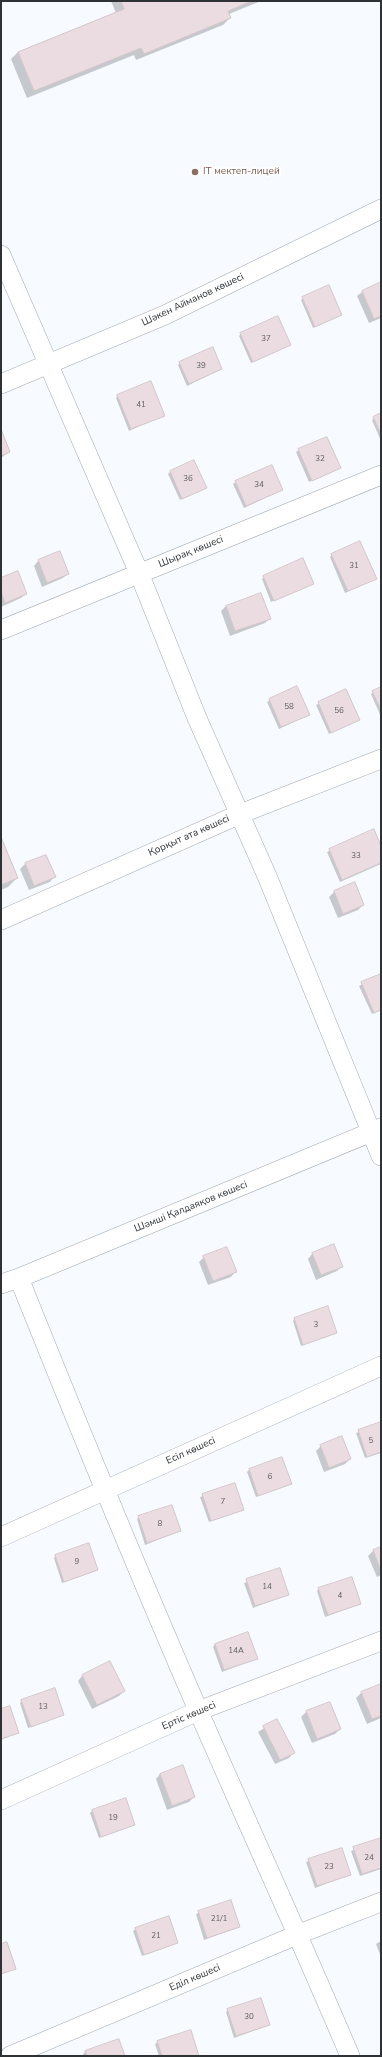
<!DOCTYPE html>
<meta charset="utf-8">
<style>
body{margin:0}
#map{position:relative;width:382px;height:2057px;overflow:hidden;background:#f7fbff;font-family:"Nunito Sans",sans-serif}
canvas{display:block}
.frame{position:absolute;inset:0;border:2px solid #2e3235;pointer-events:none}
</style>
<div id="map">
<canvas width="382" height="2057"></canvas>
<div class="frame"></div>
</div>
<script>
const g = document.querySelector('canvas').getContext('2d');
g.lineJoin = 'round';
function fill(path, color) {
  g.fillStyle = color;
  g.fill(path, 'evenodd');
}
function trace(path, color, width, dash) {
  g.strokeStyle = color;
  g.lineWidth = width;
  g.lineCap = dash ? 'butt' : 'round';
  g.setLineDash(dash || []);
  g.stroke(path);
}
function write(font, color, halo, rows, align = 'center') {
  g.font = font + ' "Nunito Sans",sans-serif';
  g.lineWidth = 3.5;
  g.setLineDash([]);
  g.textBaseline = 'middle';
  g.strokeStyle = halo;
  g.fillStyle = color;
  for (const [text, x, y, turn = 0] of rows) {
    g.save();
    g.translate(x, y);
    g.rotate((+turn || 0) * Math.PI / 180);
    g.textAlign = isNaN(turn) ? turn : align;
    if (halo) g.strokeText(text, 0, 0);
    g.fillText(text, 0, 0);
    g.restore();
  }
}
fill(new Path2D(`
 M111,1H261L229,14L230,18L223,25L136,60L134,55L27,98L11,59L18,52L116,13Z
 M381,283V318L369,323L357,296L362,292Z
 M303,298L341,315L313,328L301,300Z
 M241,334L290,345L251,363L239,336Z
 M180,363L221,369L187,386L178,365Z
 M118,395L164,415L129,431L116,398Z
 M381,415V441L372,420Z
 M1,431L9,452L1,458Z
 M299,450L340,468L309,482L296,452Z
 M170,472L205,488L180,500L168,474Z
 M236,482L282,490L244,508L233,484Z
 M332,555L373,580L345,593L330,557Z
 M38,561L68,573L63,578L42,587L34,566Z
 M264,577L312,584L271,602L262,579Z
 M1,579L26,594L21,598L1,607Z
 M226,606L270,618L265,623L230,636L221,611Z
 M296,687L308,715L279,729L267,702Z
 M381,688V717L371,694Z
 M346,690L359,720L329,734L316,705Z
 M373,831L381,848V864L340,882L327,852Z
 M1,840L17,878L8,887L1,890Z
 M46,856L54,877L50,882L29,890L20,869L25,864Z
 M355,884L363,905L358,910L338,918L329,897L334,892Z
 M381,975V1010L372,1014L359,986Z
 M312,1254L342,1266L337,1271L316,1280L308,1259Z
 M204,1257L235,1272L231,1277L208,1285L199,1262Z
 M295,1318L336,1333L301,1346L293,1321Z
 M381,1423V1453L365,1458L356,1433Z
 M321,1446L350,1459L345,1464L324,1472L316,1451Z
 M249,1470L290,1484L256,1497L247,1472Z
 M235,1484L243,1509L209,1522L200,1497Z
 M139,1517L180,1531L145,1545L137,1519Z
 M381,1548V1575L377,1577L368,1556L373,1551Z
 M56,1555L97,1570L62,1583L54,1558Z
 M279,1569L287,1595L253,1608L244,1583Z
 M319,1589L360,1604L325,1617L317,1591Z
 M215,1644L256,1659L222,1672L213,1647Z
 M110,1663L124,1691L119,1696L92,1709L78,1681L82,1676Z
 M381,1685V1718L367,1724L356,1698L361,1693Z
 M22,1700L63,1715L28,1728L20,1703Z
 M329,1703L340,1729L335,1734L312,1743L301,1717L306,1712Z
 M1,1710L17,1733L1,1740Z
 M277,1720L293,1753L289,1758L275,1764L258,1732Z
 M160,1774L194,1797L189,1802L167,1810L156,1779Z
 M92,1811L134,1825L99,1838L90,1813Z
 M381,1839V1869L360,1876L351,1851Z
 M341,1849L349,1875L315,1888L306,1862Z
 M231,1901L239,1927L204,1940L196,1914Z
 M136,1929L177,1943L142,1956L133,1931Z
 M381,1941V1957L376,1944Z
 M228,2010L269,2025L234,2038L226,2012Z
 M158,2042L198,2056H159L155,2044Z
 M86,2051L124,2056H84L83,2054Z`), '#0003');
const building = new Path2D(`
 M121,1H252L228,11L231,18L144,54L141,48L34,91L18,52L124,9Z
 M381,282V316L374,319L362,291Z
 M329,285L342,315L315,327L302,297Z
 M278,316L291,345L253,362L240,333Z
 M213,347L222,369L189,384L179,362Z
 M151,381L165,416L131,429L117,395Z
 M381,413V434L373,417Z
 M1,429L10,452L1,456Z
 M327,437L341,468L312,481L298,449Z
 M194,460L207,488L182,499L170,471Z
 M272,465L283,490L246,506L235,481Z
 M360,541L377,579L348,591L331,554Z
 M60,551L69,574L47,583L38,560Z
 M303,558L314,584L274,601L263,576Z
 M18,571L27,594L5,603L1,592V578Z
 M261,593L271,619L235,631L226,606Z
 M297,686L310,715L281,727L269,699Z
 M381,687V710L372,691Z
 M346,689L360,720L331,733L318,702Z
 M374,829L381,846V863L342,880L329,849Z
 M1,837L18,878L1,885Z
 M46,855L56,877L34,886L25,863Z
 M355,882L364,905L343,914L334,891Z
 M381,974V1010L374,1013L361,982Z
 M334,1244L343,1267L321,1275L312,1253Z
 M227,1247L237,1272L213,1281L203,1256Z
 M328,1306L337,1333L303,1345L294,1318Z
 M381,1422V1452L367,1457L358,1430Z
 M342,1436L351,1459L329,1468L320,1445Z
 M282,1457L292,1484L258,1496L249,1469Z
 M235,1483L244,1510L211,1521L202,1494Z
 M172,1505L181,1531L147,1543L138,1516Z
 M89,1543L98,1570L64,1582L55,1555Z
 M381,1547V1571L373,1550Z
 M280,1568L289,1595L255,1606L246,1579Z
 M352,1577L361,1604L328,1615L318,1588Z
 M248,1632L258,1659L224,1670L215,1644Z
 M110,1661L125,1691L97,1705L82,1675Z
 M381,1684V1716L372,1719L361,1692Z
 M55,1688L64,1715L31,1727L21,1700Z
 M330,1702L341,1729L317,1739L306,1711Z
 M10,1706L19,1733L1,1739V1709Z
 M277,1719L295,1753L280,1760L263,1726Z
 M183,1765L195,1797L172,1806L160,1774Z
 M126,1798L135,1825L101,1837L92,1810Z
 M381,1838V1868L362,1874L353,1847Z
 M342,1848L351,1875L317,1886L308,1859Z
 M231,1900L240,1927L207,1938L198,1911Z
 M169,1916L178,1943L144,1955L135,1928Z
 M7,1942L16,1969L1,1974V1944Z
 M261,1998L270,2025L236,2036L227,2009Z
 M191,2030L199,2056H162L157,2041Z
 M119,2039L125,2056H87L85,2051Z`);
fill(building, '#eadce1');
trace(building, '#d3c6ca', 1);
const street = new Path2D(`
 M1,255L139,573L197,718L267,876L381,1156
 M1,384L165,315L381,209
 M1,630L381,475
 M1,920L240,814L381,759
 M19,1278C77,1423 136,1567 198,1710C248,1825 301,1940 350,2056
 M1,1284L19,1278L381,1128
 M1,1537L381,1366
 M1,1800L198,1711L381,1641
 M10,2056L299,1934L381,1902`);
trace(street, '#a2abb3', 20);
trace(street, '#fff', 19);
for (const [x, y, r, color] of [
 [195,172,4,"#8d6e63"]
]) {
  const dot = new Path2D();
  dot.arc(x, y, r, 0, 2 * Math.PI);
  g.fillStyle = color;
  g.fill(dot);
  trace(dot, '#fff', 1.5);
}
write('8px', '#5d5c60', null, [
 ["37",266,339],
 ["39",201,366],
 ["41",141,405],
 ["32",320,459],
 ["36",188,479],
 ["34",259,485],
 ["31",354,566],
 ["58",289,707],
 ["56",339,711],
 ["33",356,856],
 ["3",316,1325],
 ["5",371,1441],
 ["6",270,1477],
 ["7",223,1502],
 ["8",160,1524],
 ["9",77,1562],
 ["14",267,1587],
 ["4",340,1596],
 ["14А",236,1651],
 ["13",43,1707],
 ["19",113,1818],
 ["24",369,1858],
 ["23",329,1867],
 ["21/1",219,1919],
 ["21",156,1936],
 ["30",249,2017]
]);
write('10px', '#785e54', '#fff', [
 ["IT мектеп-лицей",203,172]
], 'left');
write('10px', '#2e3235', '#fff', [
 ["Шәкен Айманов көшесі",193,300,-25],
 ["Шырақ көшесі",191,552,-22],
 ["Қорқыт ата көшесі",189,836,-24],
 ["Шәмші Қалдаяқов көшесі",191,1207,-22],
 ["Есіл көшесі",191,1451,-24],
 ["Ертіс көшесі",189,1716,-23],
 ["Еділ көшесі",195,1978,-23]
]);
</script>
